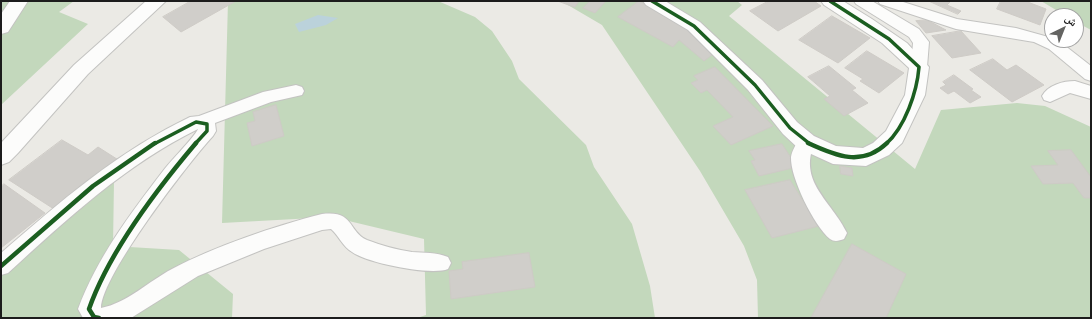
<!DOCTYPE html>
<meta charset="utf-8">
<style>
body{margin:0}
#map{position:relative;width:1092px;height:319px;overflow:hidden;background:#ebeae5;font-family:"Exo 2","Noto Naskh Arabic",sans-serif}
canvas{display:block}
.frame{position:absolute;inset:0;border:2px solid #1c1c1c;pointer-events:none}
.north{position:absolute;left:1044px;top:8px;width:40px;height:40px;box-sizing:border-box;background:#fff;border:1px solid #a4a4a4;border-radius:50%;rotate:43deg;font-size:11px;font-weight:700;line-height:16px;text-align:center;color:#1c1c1c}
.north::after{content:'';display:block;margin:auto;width:14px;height:18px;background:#646462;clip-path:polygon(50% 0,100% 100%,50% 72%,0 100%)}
</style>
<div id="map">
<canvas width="1092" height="319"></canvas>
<div class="frame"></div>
<div class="north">ش</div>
</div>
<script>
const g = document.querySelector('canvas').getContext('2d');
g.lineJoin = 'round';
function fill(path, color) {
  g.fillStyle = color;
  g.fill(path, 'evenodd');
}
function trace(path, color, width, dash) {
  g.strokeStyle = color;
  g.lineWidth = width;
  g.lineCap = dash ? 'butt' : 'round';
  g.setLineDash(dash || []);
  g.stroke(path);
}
fill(new Path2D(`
 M1,1H74L59,12L88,24L1,105Z
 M228,1H438L475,17L492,31L512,61L519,79L586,145L594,167L632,224L650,286L655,318H417L426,315L424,239L332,217L222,223Z
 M561,1H737L742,5L729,16L915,169L941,110L1017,103L1045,106L1091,127V318H758L757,280L744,246L700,171L602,25Z
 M1041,1H1091V30L1076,22V16H1066Z
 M114,181L113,246L179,250L233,294L232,318H1V276Z`), '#c3d8bc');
fill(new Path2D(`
 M318,15L338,18L326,25L299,32L295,24Z`), '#bbd2db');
const building = new Path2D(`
 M191,1H236L181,32L163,17Z
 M558,1H579L575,7Z
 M590,1H606L595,13L583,8Z
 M639,1L692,29L717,51L704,61L679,40L673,47L618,17Z
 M769,1H814L821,6L778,31L750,11Z
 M929,1H951L947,5L961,11L958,14Z
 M1001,1H1025L1046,9L1040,25L997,9Z
 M832,16L870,38L838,63L799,40Z
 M927,20L946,30L926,33L916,21Z
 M961,31L981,53L952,58L932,36Z
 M867,51L904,73L879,93L860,81L863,79L845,68Z
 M993,59L1007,70L1016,65L1044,85L1012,102L970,70Z
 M829,66L856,88L852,90L868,103L844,116L824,99L830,96L808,77Z
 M715,67L773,126L731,145L713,126L733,117L707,90L701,93L691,83L698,80L694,76Z
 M954,75L973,89L971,90L981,97L970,103L954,91L948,94L940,88L946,85L943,82Z
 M276,105L284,136L252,146L247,123L255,121L253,112Z
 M62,140L88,155L98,147L120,161L57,211L9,180Z
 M782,144L797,167L759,176L751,161L755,160L749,151Z
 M1071,150L1091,177V198H1084L1073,183L1043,184L1031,166L1058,165L1048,151Z
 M840,166L852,168L853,176L841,174Z
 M790,180L819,226L772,238L745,190Z
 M4,184L45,213L1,248V187Z
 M852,244L906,274L886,318H811Z
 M529,253L535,287L451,299L449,271L463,269L462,262Z`);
fill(building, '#d0ceca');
trace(building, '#cecbc6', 1);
const minor = new Path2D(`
 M854,1H872L919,29L929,42L927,67L925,71L919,73L913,71L911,67L913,43L909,37L856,4Z
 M878,1H900L957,19L1016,28L1052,38V40L1059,41L1091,66V81L1085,79L1049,49L1034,42L956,29L880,4Z
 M1075,81L1091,86V99L1070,93L1050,102L1044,100L1042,96C1048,85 1063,81 1075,81Z
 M296,85L302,87L304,91L302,95L271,102L215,123L216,131L213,136C188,163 102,275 101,308C127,303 149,281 172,269C215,246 275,226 322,214C355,210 348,232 367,240C380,245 398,250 412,252C424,253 436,252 448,257L451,263L448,269C431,276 367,263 352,252C343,247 339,236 331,229L322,230L264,249L198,276L131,318H83L78,309C97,258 130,214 163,171C172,159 193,139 198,129C125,165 67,219 8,273L1,275V253C61,201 117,152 190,117L199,116L263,92Z
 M806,135L812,137L815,142C797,182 832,201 847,233L844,239C839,241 834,242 830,239C814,226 790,177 791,157C792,150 797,143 800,137Z`);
const tertiary = new Path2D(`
 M10,1H28L8,32L1,34V14Z
 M146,1H166L88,74L18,153L9,162L1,165V143L74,65Z
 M643,1H665L700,22L762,80L797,122L814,136L836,146L863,148L873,143L886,131L905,95L909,68L882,43L824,5L821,1H843L872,19L907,43L929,67L925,95L902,143L889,155L866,166L833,164L798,148L783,134L748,90L688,30L646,5Z`);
trace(minor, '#c3c3c1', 2);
trace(tertiary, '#c3c3c1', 2);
fill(minor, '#fcfcfb');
fill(tertiary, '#fcfcfb');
trace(new Path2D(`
 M652,1L694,26L755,85L790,128L810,144
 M830,1L889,39L919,67C917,92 905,127 886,144
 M154,144L196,122L207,124V131L195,144`), '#1b5e20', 3.5);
trace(new Path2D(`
 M808,143C836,156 862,167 887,143
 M1,266L93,186L155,143
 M99,318L94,317L89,309C109,252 157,189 196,143`), '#1b5e20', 4.5);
</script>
